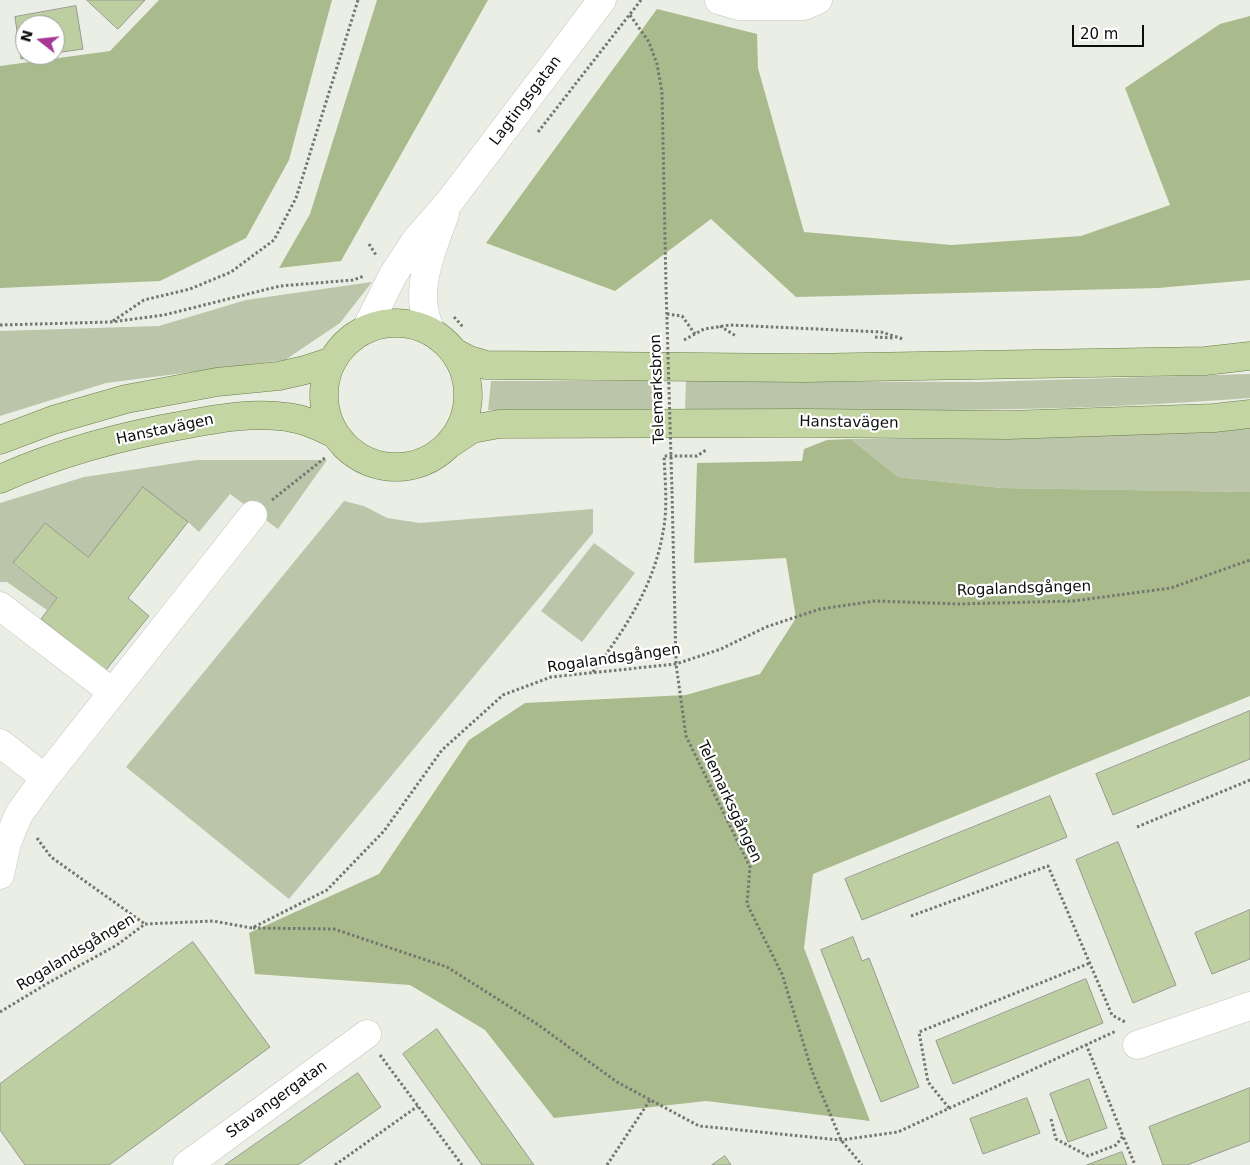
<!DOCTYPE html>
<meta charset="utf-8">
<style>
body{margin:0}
#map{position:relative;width:1250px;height:1165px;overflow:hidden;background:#eaeee4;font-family:"DejaVu Sans",sans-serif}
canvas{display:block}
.north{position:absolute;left:15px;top:15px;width:50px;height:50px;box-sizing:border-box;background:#fff;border:1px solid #9e9f9d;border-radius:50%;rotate:286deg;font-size:14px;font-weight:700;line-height:20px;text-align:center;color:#0c0e0b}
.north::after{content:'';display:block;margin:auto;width:18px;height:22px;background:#a73794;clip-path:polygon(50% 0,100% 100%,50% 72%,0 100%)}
.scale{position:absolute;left:1072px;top:25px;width:72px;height:22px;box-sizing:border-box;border:2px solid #0c0e0b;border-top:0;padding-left:6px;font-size:15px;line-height:18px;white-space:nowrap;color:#0c0e0b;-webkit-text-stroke:4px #fff;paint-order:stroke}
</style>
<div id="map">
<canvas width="1250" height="1165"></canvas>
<div class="north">N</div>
<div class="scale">20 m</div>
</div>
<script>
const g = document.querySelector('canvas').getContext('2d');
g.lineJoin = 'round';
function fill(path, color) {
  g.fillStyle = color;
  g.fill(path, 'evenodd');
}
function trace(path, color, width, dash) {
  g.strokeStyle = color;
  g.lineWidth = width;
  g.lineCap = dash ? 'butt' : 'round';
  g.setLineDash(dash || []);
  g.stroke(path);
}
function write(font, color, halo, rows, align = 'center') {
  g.font = font + ' "DejaVu Sans",sans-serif';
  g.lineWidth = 4.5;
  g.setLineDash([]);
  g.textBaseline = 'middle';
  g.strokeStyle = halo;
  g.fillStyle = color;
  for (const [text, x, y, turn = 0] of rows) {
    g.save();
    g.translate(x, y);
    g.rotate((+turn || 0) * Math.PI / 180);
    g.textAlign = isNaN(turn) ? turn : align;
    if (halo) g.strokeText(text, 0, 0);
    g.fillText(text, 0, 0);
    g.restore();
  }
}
fill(new Path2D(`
 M372,282L340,323L285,360L106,383L0,416V331L159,326L246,300Z
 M1250,374V398C1062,413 873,411 685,409L686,381L980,382Z
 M491,381H663L664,409L488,410Z
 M1250,428V492L1002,488L898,477L851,439L1076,437Z
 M197,460H327L278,529L230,494L199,532L188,522L88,557L45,523L13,564L57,598L47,610L7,582H0V503L84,477Z
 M344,501L364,506L387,518L420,523L593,509V533L289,899L126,767Z
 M594,543L635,573L582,642L541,611Z`), '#bac5a9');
fill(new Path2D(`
 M159,0H332L289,160L246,238L160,281L0,288V66L110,51Z
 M377,0H488L341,261L279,268L310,214Z
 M657,9L757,34L758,68L804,232L952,245L1081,236L1170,205L1125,88L1220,24L1250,16V280L1158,288L796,297L711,219L615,291L486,243Z
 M851,439L898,477L1002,488L1250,492V696L813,874L804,948L870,1121L706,1101L554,1118L485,1030L410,985L255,974L249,933L379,874L469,740L525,703L686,695L760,674L796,618L786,558L694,563L697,463L802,461L804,449L827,440Z`), '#a9bb8d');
const building = new Path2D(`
 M87,0H145L118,29Z
 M76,6L83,49L55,53V25H25V55H46L21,59L15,17Z
 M143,487L188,522L128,598L149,616L106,670L41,619L57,598L13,563L45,523L88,557Z
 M1250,711V759L1113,815L1096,774Z
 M1050,796L1067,837L862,920L845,879Z
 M1118,842L1176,985L1133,1003L1076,860Z
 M1250,910V959L1212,974L1195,933Z
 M853,937L862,961L869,958L919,1087L881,1102L821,950Z
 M193,942L270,1047L109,1165H25L0,1130V1084Z
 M1086,979L1103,1023L953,1084L936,1041Z
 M437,1029L534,1165H482L403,1054Z
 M358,1073L381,1107L298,1165H225Z
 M1089,1079L1107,1128L1068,1142L1050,1094Z
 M1250,1088V1141L1187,1165H1163L1149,1127Z
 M1027,1098L1040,1133L983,1154L970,1119Z
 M1122,1152L1127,1165H1087Z
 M725,1156L731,1165H712Z`);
fill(building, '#bdcfa1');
trace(building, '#959990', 1);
const minor = new Path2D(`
 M719,0L739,6H804L818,0
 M366,329L393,275L416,240L450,201L602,0
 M430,331C428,324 425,316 424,308C419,277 435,242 445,214
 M0,606L112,692
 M0,743L45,778
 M0,875L7,843L19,814L45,778L253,515
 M1137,1045L1250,1006
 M187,1165L367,1034`);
const major = new Path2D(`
 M324 395a72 72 0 1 1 144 0a72 72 0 1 1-144 0Z
 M454,352L469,360L486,365L804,368L1205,361L1250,356
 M0,440L53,420L126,399L217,382L279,376L305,370L332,361
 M451,443L472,429L499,424L804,423L1008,425L1214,418L1250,414
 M0,479C60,452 125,435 189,424C221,418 255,412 287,417C304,419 318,426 333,433`);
trace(minor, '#c3c7bd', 29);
trace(major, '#697d46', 29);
trace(new Path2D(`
 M630,15L649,42L657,64L662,92L666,287
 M538,132L641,0
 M369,244L376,255
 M667,314L682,316L695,334
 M454,317L463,327
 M113,321L144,300L190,289L231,272L274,240L296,198L358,0
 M0,325L111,322L164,315L280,286L353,280L364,276
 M720,326L736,336
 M875,337L894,338
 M684,340L704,329L730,325L881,332L903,339
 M672,491L676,664L686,736L750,867L747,904L782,974L812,1071L841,1140L862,1165
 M272,500L326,457
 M593,672C625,629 654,586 663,532C668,508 665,481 664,456H697L706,450
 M1137,827L1250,780
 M37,838L51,857L145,924
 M911,916L1048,866L1112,1015L1125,1022
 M253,928L334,929L447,967L537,1024L617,1082L699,1126L841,1140L898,1132L1116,1031
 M0,1012L48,983L117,945L145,924L213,921L252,928L327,890L384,831L442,750L503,695L551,677L676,664L721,649L766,627L820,609L875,601L958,604L1073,601L1171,588L1250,560
 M1086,1044L1123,1136
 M380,1055L462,1165
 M949,1108L928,1082L919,1032L1090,963
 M1051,1119L1056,1139L1088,1156L1116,1145L1123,1136L1135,1165
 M335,1165L418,1106
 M607,1165L650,1100`), '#747770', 3, [2.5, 2.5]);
trace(minor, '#fff', 28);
trace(major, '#c3d5a3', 28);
trace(new Path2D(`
 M666,287L672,491`), '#747770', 3, [2.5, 2.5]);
write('15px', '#0c0e0b', '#fff', [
 ["Lagtingsgatan",526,101,-53],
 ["Telemarksbron",658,389,-92],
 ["Hanstavägen",849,423,1],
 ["Hanstavägen",165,430,-12],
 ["Rogalandsgången",1024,589,-2],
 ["Rogalandsgången",614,659,-8],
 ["Telemarksgången",729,802,65],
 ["Rogalandsgången",76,953,-31],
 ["Stavangergatan",277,1100,-36]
]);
</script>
